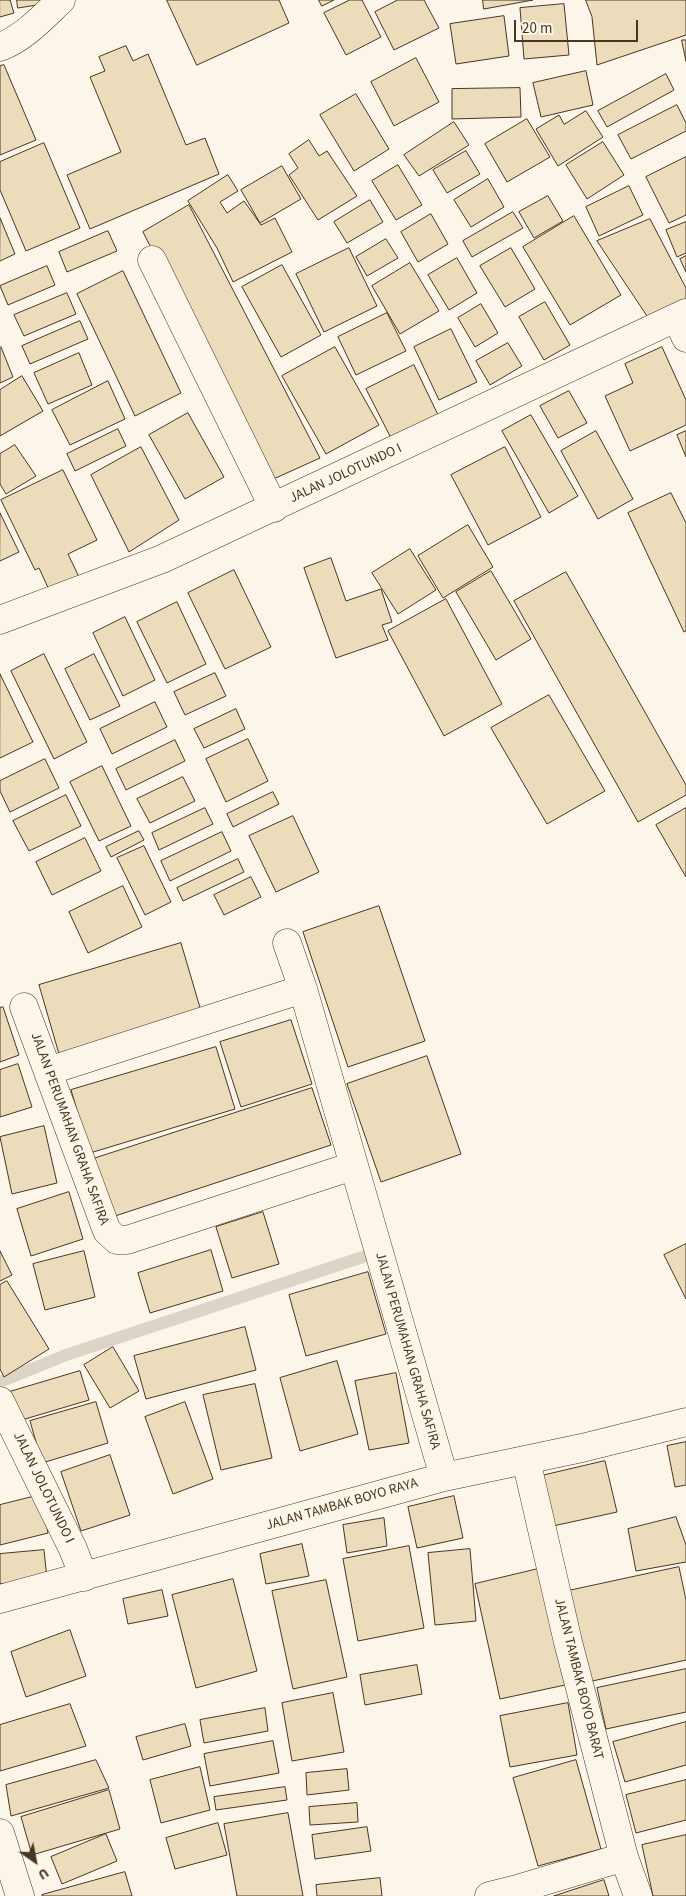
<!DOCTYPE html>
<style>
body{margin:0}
#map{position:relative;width:686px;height:1896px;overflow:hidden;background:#fbf6e9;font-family:"Source Sans 3",sans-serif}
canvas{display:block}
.north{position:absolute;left:10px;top:1836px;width:50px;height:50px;-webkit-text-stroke:4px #fbf6e9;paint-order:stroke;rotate:147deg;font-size:14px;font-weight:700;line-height:20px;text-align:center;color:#4a3520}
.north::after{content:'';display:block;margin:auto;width:18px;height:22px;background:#4a3520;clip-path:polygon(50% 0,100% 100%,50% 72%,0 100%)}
.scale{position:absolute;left:514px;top:20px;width:124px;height:22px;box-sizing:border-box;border:2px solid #4a3520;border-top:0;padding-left:6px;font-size:15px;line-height:18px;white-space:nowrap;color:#4a3520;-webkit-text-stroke:4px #fbf6e9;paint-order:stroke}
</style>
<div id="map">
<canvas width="686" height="1896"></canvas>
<div class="north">U</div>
<div class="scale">20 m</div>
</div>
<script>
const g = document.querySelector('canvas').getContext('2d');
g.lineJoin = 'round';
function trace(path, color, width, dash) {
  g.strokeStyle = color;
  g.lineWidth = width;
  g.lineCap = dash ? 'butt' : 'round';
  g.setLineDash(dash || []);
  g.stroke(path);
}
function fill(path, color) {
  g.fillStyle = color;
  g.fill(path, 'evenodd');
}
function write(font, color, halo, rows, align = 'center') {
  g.font = font + ' "Source Sans 3",sans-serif';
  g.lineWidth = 4;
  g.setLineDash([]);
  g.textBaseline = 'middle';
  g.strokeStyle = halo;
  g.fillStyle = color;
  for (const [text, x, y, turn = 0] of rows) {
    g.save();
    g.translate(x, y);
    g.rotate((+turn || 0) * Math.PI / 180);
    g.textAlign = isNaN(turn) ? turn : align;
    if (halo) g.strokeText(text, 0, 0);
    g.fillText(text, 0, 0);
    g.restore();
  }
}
trace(new Path2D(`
 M0,1382L66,1355L378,1252`), '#dcd4c6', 12);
const building = new Path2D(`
 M0,0H10L14,13L0,17Z
 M17,0H55L56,2L18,8Z
 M167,0H279L289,23L197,65Z
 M319,0H334L322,6Z
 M350,0H362L381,37L346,55L324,13Z
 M398,0H424L439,28L394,50L375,12Z
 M483,0H533L484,9Z
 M586,0H686V35L597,65L592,17Z
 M564,4L569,55L524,59L520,8Z
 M504,16L509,56L456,64L450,24Z
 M682,40H686V61Z
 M126,46L133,61L148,54L186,145L205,138L219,174L90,229L67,175L121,152L90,77L105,71L99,57Z
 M416,58L439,102L394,126L371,82Z
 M4,65L36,140L0,155V66Z
 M586,71L593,105L541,117L533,83Z
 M666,74L674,90L607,127L598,111Z
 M520,88L521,117L452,119V89Z
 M356,94L389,149L354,171L320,115Z
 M677,105L686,123V131L631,159L618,135Z
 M586,111L603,137L558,166L536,129L559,115L564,124Z
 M527,119L550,157L507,182L485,144Z
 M454,122L469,145L419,176L404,155Z
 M309,140L319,156L327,151L357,196L318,220L289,175L298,168L289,154Z
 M603,142L624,175L587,199L566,165Z
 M44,143L80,228L26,251L0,190V162Z
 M466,151L480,174L447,193L433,170Z
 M686,157V215L669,223L646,177Z
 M398,165L422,205L396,220L372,181Z
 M282,166L301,199L260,223L241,190Z
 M228,175L238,191L220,202L227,213L244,201L261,225L275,218L292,252L233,282L217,248L188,201Z
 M488,179L504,207L471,227L454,200Z
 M629,186L643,215L599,236L586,207Z
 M548,196L563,221L534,238L519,212Z
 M370,200L383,222L347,243L334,222Z
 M189,205L320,458L269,481L143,232Z
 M513,212L523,228L472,257L463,241Z
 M431,214L448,244L418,262L401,232Z
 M574,216L621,295L570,325L523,247Z
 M0,218L15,254L0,261Z
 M650,219L686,288V306L653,325L597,241Z
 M686,222V253L677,257L666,230Z
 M108,231L117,251L67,272L59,252Z
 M386,239L398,258L367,276L356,257Z
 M349,248L377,306L324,332L296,274Z
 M511,248L535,289L505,307L480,266Z
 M686,256V272L680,259Z
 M457,258L477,293L449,310L428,275Z
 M410,263L439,311L400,334L372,286Z
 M282,265L321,335L281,357L242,287Z
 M47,266L55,285L8,305L0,286Z
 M123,271L181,393L135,416L77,294Z
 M67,293L76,314L24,336L14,315Z
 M545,302L570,345L544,360L519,317Z
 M481,304L498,333L475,347L458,318Z
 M387,313L406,351L356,375L338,337Z
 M80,321L88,339L30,364L22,346Z
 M451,329L477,382L439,400L414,347Z
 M508,343L522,366L490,385L476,361Z
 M1,347L13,377L0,383V348Z
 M335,347L379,425L326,454L282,376Z
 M662,347L686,400V425L630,451L605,396L633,383L625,364Z
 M79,353L92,385L48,404L34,373Z
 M414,365L440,419L393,442L366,389Z
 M22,376L43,411L0,436V390Z
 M108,381L125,419L70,445L52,410Z
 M569,391L587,423L558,438L540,406Z
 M188,413L224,477L185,499L149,435Z
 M531,415L578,496L549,513L502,431Z
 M118,429L126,446L75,471L67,454Z
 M596,431L633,499L598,519L561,451Z
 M686,431V457L677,435Z
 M15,445L36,476L6,494L0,484V454Z
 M141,447L179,520L129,552L91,475Z
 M505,447L541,517L488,545L451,475Z
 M63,470L97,540L68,554L80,579L50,592L39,568L35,570L1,500Z
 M671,493L686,523V631L684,632L628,513Z
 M0,513L19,552L0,561Z
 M468,525L493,567L443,598L418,556Z
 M410,549L436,590L398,614L372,573Z
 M331,558L346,601L381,589L392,622L382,625L388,640L336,658L304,568Z
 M234,570L271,647L225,669L188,593Z
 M491,571L531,639L496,660L456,592Z
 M566,572L686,785V795L638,822L514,601Z
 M446,599L502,704L444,736L388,631Z
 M177,602L206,664L167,683L137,622Z
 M125,617L155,680L123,696L93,633Z
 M44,654L87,742L54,759L11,671Z
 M94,654L120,706L90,720L65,669Z
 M215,673L226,696L185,715L174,692Z
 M0,674L33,742L0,758Z
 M549,695L605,791L547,824L491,728Z
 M155,702L167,727L112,754L100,729Z
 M236,709L245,729L204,748L194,729Z
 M248,739L268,781L226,802L206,759Z
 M175,740L185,761L126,790L116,769Z
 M45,759L59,788L10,812L0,791V781Z
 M102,766L131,826L99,841L70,782Z
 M183,777L195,801L150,823L137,799Z
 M273,792L279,804L233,827L227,814Z
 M66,795L81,826L29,851L13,821Z
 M205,808L213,824L159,850L152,833Z
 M686,808V877L656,825Z
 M293,816L319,872L276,892L249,836Z
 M139,831L144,840L111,857L106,847Z
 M222,832L231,851L170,881L161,861Z
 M85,838L101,871L52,895L36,862Z
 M144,846L171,902L145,915L117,858Z
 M238,859L244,872L183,901L177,888Z
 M251,877L261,897L224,915L214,895Z
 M123,886L142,927L88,953L69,912Z
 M379,906L425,1041L348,1067L303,932Z
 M181,943L201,1011L59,1054L39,985Z
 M3,1007L19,1055L0,1062V1008Z
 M291,1020L312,1084L241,1107L220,1042Z
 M216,1047L235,1109L90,1153L71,1090Z
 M427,1056L461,1154L381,1182L347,1084Z
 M18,1064L32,1107L0,1117V1070Z
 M312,1088L331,1145L112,1217L93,1159Z
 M44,1126L57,1183L12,1194L0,1137Z
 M69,1192L83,1239L31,1256L17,1209Z
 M263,1212L279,1264L232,1278L216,1227Z
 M686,1244V1299L664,1255Z
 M211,1250L223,1291L150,1313L138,1273Z
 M0,1251L12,1275L0,1281Z
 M84,1251L95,1297L45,1310L33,1264Z
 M368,1272L386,1334L306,1356L289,1295Z
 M7,1281L49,1349L4,1377L0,1369V1285Z
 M245,1327L256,1370L146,1399L134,1356Z
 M113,1347L139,1391L110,1408L84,1365Z
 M337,1361L358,1434L300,1451L280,1378Z
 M80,1371L89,1400L15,1422L6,1393Z
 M396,1373L409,1443L369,1450L355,1381Z
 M255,1384L272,1458L221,1470L203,1395Z
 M96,1402L108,1443L42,1463L30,1421Z
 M185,1402L213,1479L173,1494L145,1417Z
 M686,1442V1485L675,1487L667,1446Z
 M110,1455L130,1515L81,1531L61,1472Z
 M605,1461L617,1512L553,1526L541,1476Z
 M40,1495L48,1533L0,1545V1505Z
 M454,1496L463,1538L417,1548L408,1507Z
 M676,1517L686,1545V1562L636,1571L628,1529Z
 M384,1518L387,1546L347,1553L343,1525Z
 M302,1544L309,1576L266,1584L260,1554Z
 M409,1546L424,1628L358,1641L343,1559Z
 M470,1549L476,1621L435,1625L428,1553Z
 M44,1550L47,1579L0,1584V1554Z
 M679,1567L686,1600V1660L588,1682L568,1591Z
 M538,1569L565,1685L500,1699L475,1584Z
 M233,1579L257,1671L196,1688L172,1595Z
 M326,1580L347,1677L293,1689L272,1591Z
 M162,1590L168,1616L128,1624L123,1599Z
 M70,1630L86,1676L26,1697L11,1652Z
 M417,1665L422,1694L365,1705L360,1675Z
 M686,1669V1712L606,1729L597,1688Z
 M333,1693L344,1752L292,1761L282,1703Z
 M568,1703L577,1755L510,1767L500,1716Z
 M70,1704L86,1746L0,1771V1725Z
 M265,1708L268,1731L204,1743L200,1720Z
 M686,1722V1765L625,1782L613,1742Z
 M185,1724L191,1746L143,1760L136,1737Z
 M273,1741L279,1773L210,1786L204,1754Z
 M96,1760L109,1788L11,1816L6,1785Z
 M576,1760L601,1849L538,1866L513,1778Z
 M200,1767L210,1810L161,1823L150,1780Z
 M347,1769L349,1790L307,1795L306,1773Z
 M686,1780V1820L636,1833L626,1795Z
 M285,1787L287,1800L216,1810L214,1797Z
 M109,1790L120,1829L32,1855L21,1817Z
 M357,1803L358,1822L310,1825L309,1807Z
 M288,1813L303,1896H237L224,1824Z
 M218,1823L227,1855L175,1869L166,1838Z
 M367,1827L371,1851L315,1859L312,1835Z
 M106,1834L117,1861L62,1884L51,1857Z
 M686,1835V1896H653L642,1845Z
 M125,1872L132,1896H42V1895Z
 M380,1878L382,1896H317L316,1885Z
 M604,1880L609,1896H554Z`);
fill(building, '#ecdcbc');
trace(building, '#4a3520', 1);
const minor = new Path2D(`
 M0,47C24,38 43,17 61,0
 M152,260L274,508
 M677,318L686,338
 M0,620L162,559L686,313
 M287,943L303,989L444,1477
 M24,1007L107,1231L117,1240H127L353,1166
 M48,1071L303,989
 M0,1401L73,1549L84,1577
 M526,1460L568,1642L624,1857L638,1896
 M0,1599L444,1477L582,1448L686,1422
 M0,1833L20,1896
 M489,1896L521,1888L624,1857`);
trace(minor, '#4a3520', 29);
trace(minor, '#fbf6e9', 28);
write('14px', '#4a3520', '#fbf6e9', [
 ["JALAN JOLOTUNDO I",346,474,-25],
 ["JALAN PERUMAHAN GRAHA SAFIRA",69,1129,70],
 ["JALAN PERUMAHAN GRAHA SAFIRA",407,1351,74],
 ["JALAN JOLOTUNDO I",43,1488,64],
 ["JALAN TAMBAK BOYO RAYA",342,1505,-16],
 ["JALAN TAMBAK BOYO BARAT",578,1679,76]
]);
</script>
